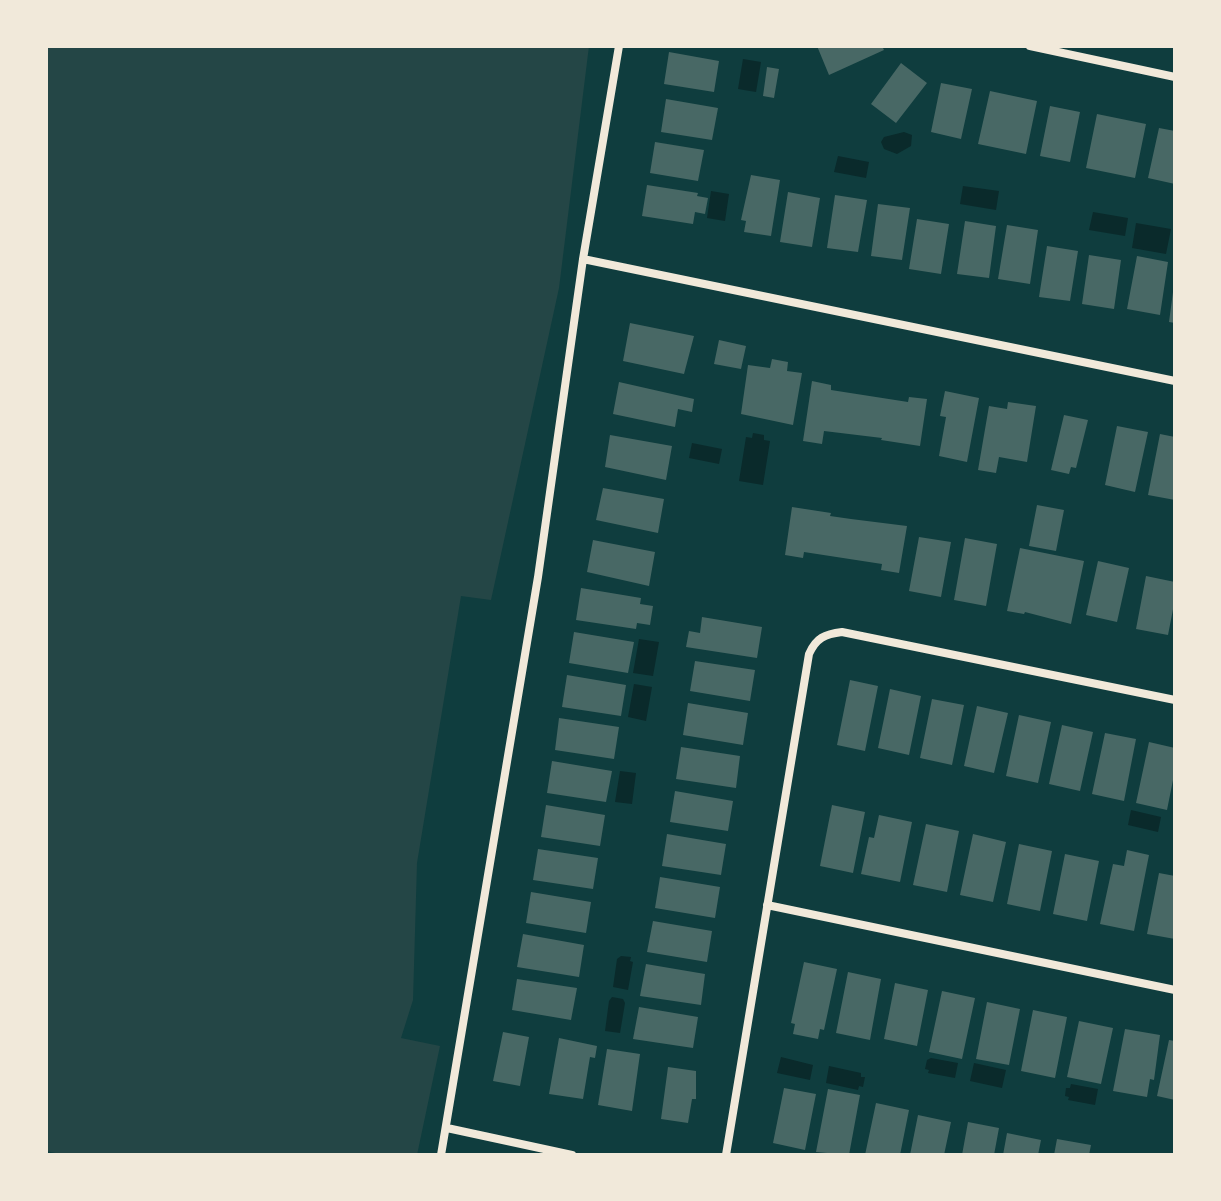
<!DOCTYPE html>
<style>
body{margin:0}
#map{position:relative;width:1221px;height:1201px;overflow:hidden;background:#0f3d3e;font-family:"Varela Round",sans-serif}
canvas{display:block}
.frame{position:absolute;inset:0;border:48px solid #f1e9da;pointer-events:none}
</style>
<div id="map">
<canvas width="1221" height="1201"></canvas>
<div class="frame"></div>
</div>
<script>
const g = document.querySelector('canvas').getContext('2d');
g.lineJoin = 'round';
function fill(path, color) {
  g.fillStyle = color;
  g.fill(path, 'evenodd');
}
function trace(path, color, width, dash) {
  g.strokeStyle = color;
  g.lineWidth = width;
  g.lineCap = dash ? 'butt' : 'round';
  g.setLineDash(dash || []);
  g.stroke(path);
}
fill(new Path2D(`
 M46,46H589L559,288L491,600L461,596L417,863L413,1000L401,1038L440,1046L417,1155H65L46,1151Z`), '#244646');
fill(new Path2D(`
 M743,59L761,62L756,92L738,89Z
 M904,132L912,135L911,146L897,154L884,149L881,142L884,137Z
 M838,156L869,162L866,178L834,172Z
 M963,186L999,191L996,210L960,204Z
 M711,191L729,194L725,221L707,218Z
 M1093,212L1128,218L1125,236L1089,230Z
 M1136,223L1171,229L1166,254L1132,248Z
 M753,433L764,435V440L770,441L763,485L739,481L746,437L752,438Z
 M692,443L722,449L719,464L689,458Z
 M639,639L659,642L653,676L633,673Z
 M634,684L652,687L646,721L628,717Z
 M620,771L636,773L632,804L615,802Z
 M1131,810L1161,817L1158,832L1128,825Z
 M621,956L631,957L630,961L633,962L628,990L613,987L617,959Z
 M612,997L623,999L625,1003L620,1033L605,1031L609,1001Z
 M781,1057L813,1065L810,1080L777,1073Z
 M931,1058L958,1063L955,1078L928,1073L929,1070L925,1069L927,1060Z
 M974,1063L1006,1070L1002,1088L970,1081Z
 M829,1066L861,1073V1077H865L863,1087L859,1086L858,1090L826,1083Z
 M1071,1084L1098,1089L1095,1105L1068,1100L1069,1097L1065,1096L1066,1088H1070Z`), '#0a2a2b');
fill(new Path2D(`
 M817,46H882L884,50L829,75Z
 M669,52L719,61L714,92L664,84Z
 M901,63L927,83L896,123L871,104Z
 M767,67L779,69L774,98L763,96Z
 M941,83L972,89L961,139L931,132Z
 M990,91L1037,101L1026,154L978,144Z
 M666,99L718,108L712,140L661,132Z
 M1050,106L1080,112L1070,162L1040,156Z
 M1097,114L1146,124L1135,178L1086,168Z
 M1159,128L1175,131V184L1148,178Z
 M655,142L704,150L698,181L650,173Z
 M751,175L780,180L771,236L744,232L746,221L741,220Z
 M647,185L698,193L697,196L708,198L705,214L695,212L693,224L642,216Z
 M788,192L820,198L812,247L780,242Z
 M835,195L867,200L858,252L827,248Z
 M878,204L910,208L902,260L871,256Z
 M917,219L949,224L941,274L909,269Z
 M965,221L996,226L989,278L957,274Z
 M1007,225L1038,230L1030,284L998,279Z
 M1047,246L1078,251L1070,301L1039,297Z
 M1089,255L1121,260L1114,309L1082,304Z
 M1137,256L1168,262L1160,315L1127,309Z
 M1173,292H1175V323L1169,322Z
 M630,323L694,336L684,374L623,361Z
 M719,340L746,346L741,369L714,364Z
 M772,359L788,362L787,371L802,373L793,425L741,414L748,365L770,368Z
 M812,381L831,385V390L908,402L909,397L927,399L920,446L881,440L882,438L824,431L822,444L803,441Z
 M619,382L694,399L692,412L678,409L675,427L613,414Z
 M945,391L979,398L967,462L939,456L946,417L940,416Z
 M1008,402L1036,406L1027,462L999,457L996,473L978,470L989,406L1007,409Z
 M1064,415L1088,420L1076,468L1071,467L1069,474L1051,470Z
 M1117,426L1148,432L1135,492L1105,485Z
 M1160,434L1175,437V500L1148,495Z
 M610,435L672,446L666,480L605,467Z
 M603,488L664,499L658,533L596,520Z
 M1037,505L1064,510L1056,551L1029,546Z
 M792,507L831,513L830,516L851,519L907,526L899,573L881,570L882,564L804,552L803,558L785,555Z
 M919,537L951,542L941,597L909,591Z
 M965,538L997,544L986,606L954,600Z
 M593,540L655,552L649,586L587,572Z
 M1020,548L1084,561L1071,624L1025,612L1024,614L1007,611Z
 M1098,561L1129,568L1117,622L1086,615Z
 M1146,576L1175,582V599L1168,635L1136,629Z
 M581,588L641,598L640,604L653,606L650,625L637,623L636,629L576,620Z
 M702,617L762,627L757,658L686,647L689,631L700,633Z
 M574,632L634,642L628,673L569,663Z
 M695,661L755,670L750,701L690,691Z
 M567,675L626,685L621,716L562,707Z
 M850,680L878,686L865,751L837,745Z
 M890,689L921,696L909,755L878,748Z
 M932,699L964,705L952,765L920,758Z
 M688,703L748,713L743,745L683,735Z
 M977,706L1008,713L994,773L964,766Z
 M1019,715L1051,722L1038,783L1006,776Z
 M559,718L619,727L614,759L555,750Z
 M1062,725L1093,732L1080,791L1049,784Z
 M1105,733L1136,739L1124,801L1092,794Z
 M1149,742L1175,748V770L1167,810L1136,803Z
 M681,747L740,756L736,788L676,779Z
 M552,761L612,771L606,802L547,793Z
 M675,791L733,801L728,831L670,822Z
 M546,805L605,815L600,846L541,837Z
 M832,805L865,812L853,873L820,866Z
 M879,815L912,822L900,882L861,874L869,837L874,838Z
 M926,824L959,831L947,892L913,885Z
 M667,834L726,844L721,875L662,866Z
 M973,834L1006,842L993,902L960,895Z
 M1019,844L1052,851L1040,911L1007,904Z
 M538,849L598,858L593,889L533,880Z
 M1127,850L1149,855L1134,931L1100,924L1113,864L1124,866Z
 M1065,854L1099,861L1087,921L1053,914Z
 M1159,873L1175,876V939L1147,934Z
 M660,877L720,887L715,918L655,908Z
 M531,892L591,902L586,933L526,923Z
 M653,921L712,931L707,962L647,952Z
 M523,934L584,945L579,977L517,967Z
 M804,962L837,969L824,1030L820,1029L818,1039L793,1034L795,1024L791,1023Z
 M646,964L705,974L701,1005L640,996Z
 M848,972L881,979L870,1040L836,1033Z
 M517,979L577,988L571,1020L512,1010Z
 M895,983L928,990L917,1046L884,1039Z
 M942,991L975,998L962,1059L929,1052Z
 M987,1002L1020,1009L1009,1065L976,1059Z
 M639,1007L698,1017L693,1048L633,1039Z
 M1033,1010L1067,1017L1055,1078L1021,1071Z
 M1079,1021L1113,1028L1101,1084L1067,1077Z
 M1125,1029L1160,1035L1154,1080L1150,1079L1147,1097L1113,1091Z
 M503,1032L529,1037L520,1086L493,1081Z
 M559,1038L597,1046L595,1058L590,1057L583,1099L549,1094Z
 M1169,1040L1175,1041V1100L1157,1096Z
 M607,1049L640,1054L632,1111L598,1105Z
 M668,1067L696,1071V1099H692L688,1123L661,1119Z
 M784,1088L816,1094L805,1150L773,1143Z
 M828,1089L860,1095L849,1155L816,1152Z
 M876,1103L909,1110L900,1155H865Z
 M918,1115L951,1122L944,1155H910Z
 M968,1122L999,1128L994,1155H962Z
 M1007,1133L1041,1140L1038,1155H1003Z
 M1057,1139L1091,1145L1089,1155H1054Z`), '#486865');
trace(new Path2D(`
 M1030,46L1175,77
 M583,259L1175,381
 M767,905L1175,990
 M447,1128L572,1155
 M441,1155L538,577L583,259L619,46
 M726,1155L809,654C816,638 825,634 842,632L1175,700`), '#f1e9da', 8);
</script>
